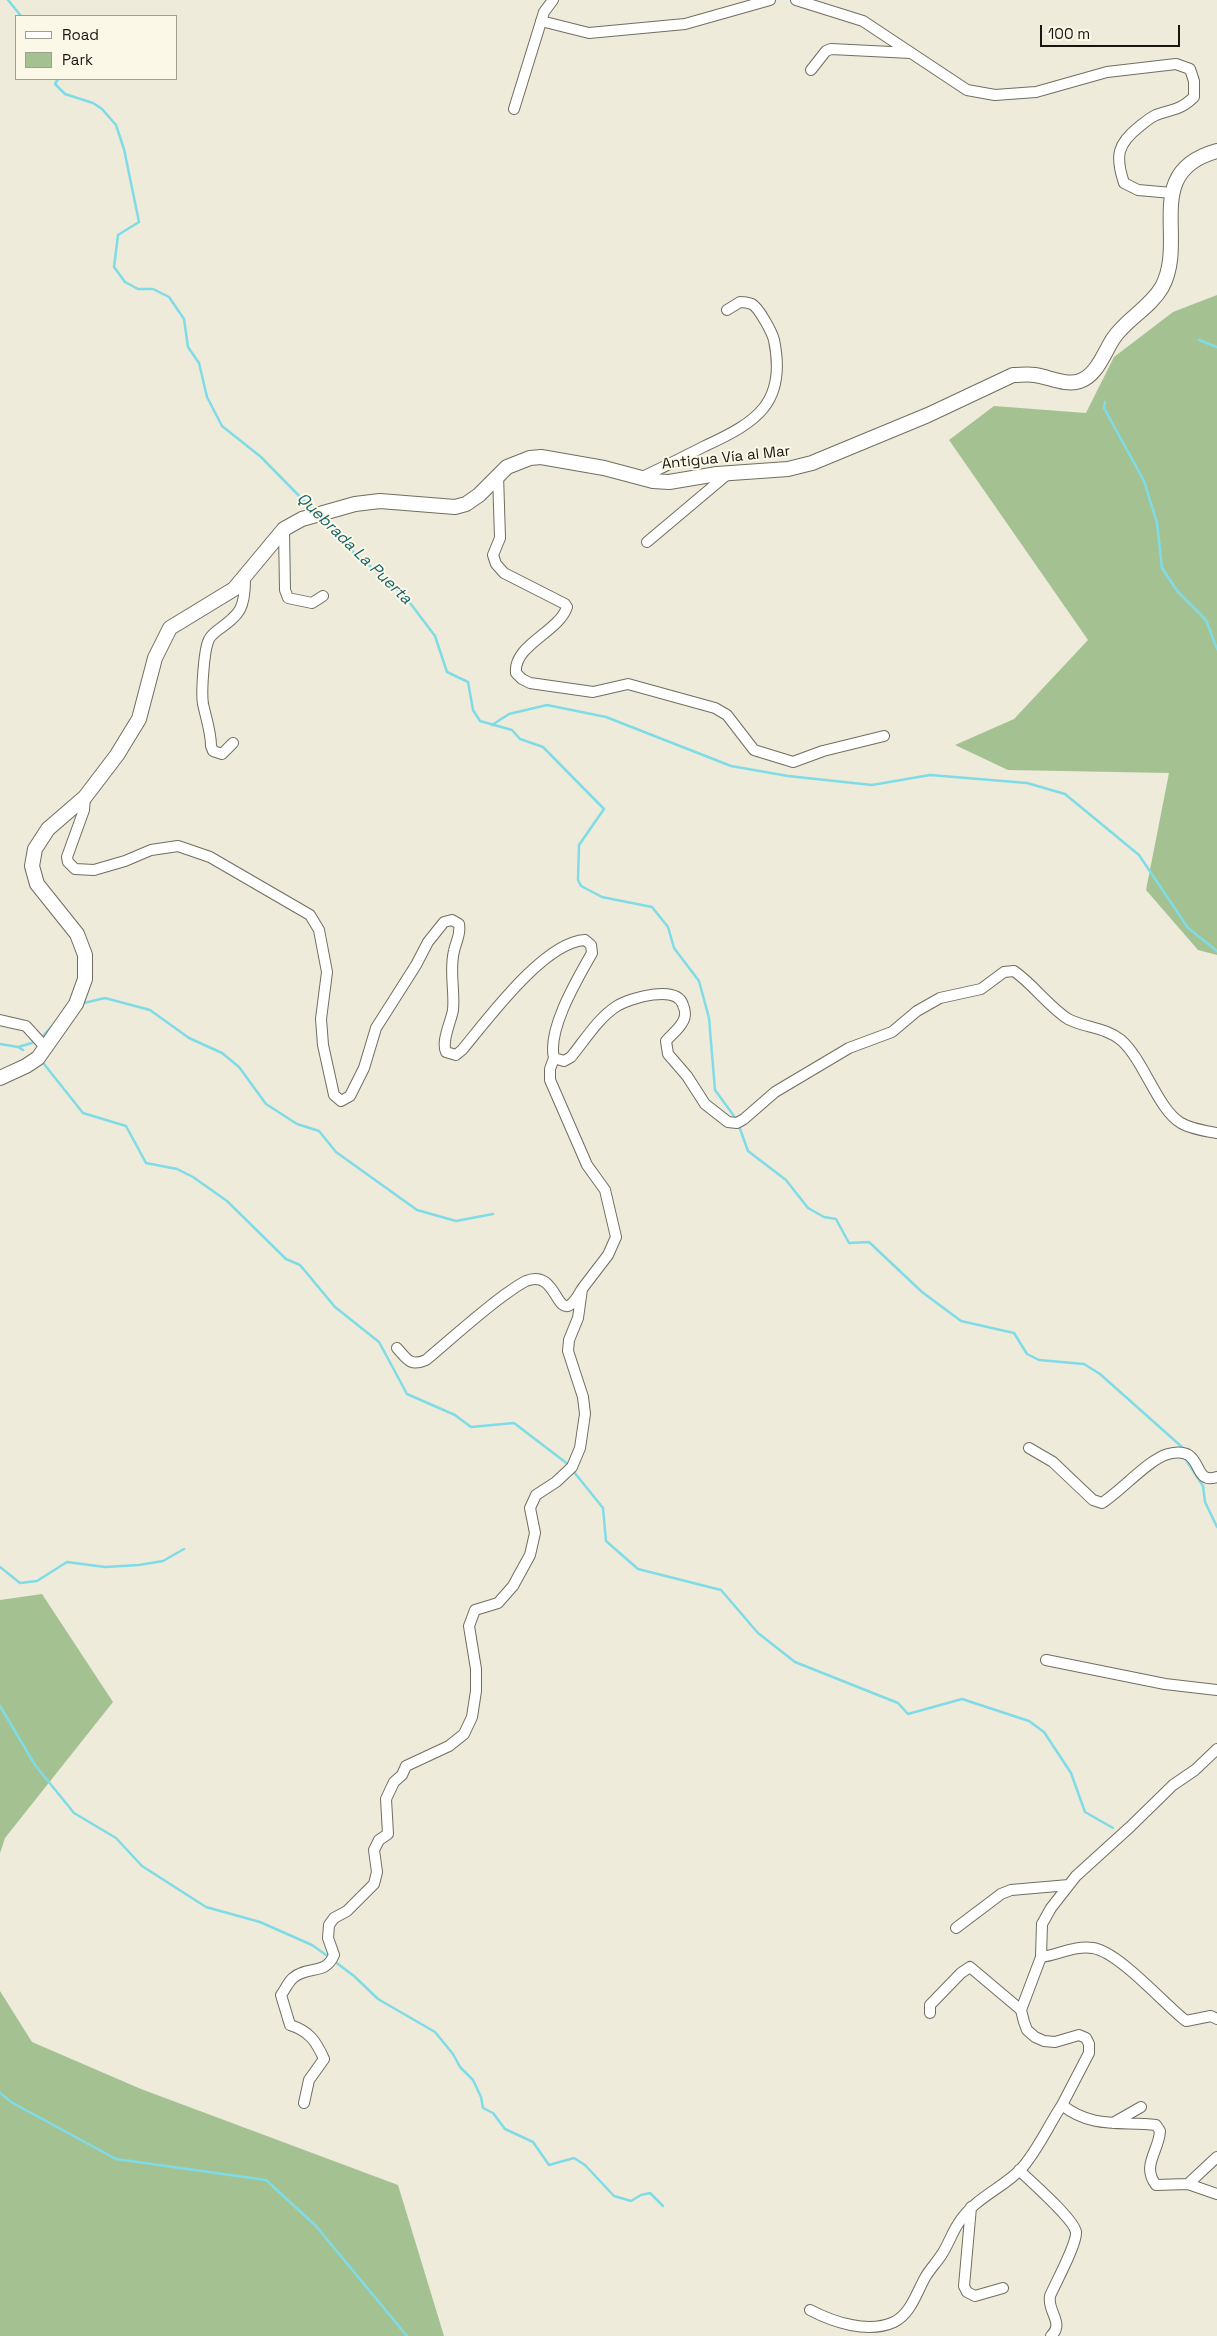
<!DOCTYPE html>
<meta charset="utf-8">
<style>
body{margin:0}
#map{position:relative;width:1217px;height:2336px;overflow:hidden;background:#eeebdb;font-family:"Space Grotesk",sans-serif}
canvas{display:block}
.legend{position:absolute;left:15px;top:15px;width:162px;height:65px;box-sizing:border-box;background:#fcf8e8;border:1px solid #a19e92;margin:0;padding:6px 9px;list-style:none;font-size:15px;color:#181611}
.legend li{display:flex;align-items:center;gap:10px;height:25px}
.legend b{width:25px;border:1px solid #a19e92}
.scale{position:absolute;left:1040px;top:25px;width:140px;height:22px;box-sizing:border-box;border:2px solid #181611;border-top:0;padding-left:6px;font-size:15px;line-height:18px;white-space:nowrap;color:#181611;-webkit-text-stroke:4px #fcf8e8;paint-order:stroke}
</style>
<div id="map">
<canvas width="1217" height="2336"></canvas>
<ul class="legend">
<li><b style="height:6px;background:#fff"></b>Road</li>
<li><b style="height:14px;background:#a4c291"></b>Park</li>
</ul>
<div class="scale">100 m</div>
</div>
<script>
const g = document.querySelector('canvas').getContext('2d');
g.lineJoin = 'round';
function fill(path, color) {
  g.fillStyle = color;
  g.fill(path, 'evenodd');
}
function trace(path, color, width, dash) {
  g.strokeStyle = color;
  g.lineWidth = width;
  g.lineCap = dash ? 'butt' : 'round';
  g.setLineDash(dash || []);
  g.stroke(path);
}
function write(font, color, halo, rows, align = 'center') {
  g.font = font + ' "Space Grotesk",sans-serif';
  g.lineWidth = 4;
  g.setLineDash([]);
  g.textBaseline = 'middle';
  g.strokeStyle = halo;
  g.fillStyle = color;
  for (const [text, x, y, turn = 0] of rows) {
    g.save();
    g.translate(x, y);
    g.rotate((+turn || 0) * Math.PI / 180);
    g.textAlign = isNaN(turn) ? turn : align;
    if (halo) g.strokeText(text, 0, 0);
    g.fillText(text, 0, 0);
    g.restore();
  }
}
fill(new Path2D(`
 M1217,295V955L1198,950L1146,890L1169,773L1008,770L955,745L1014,719L1088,640L949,440L994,406L1086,413L1114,357L1173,312Z
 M42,1594L113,1702L5,1838L0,1853V1600Z
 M0,1991L32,2042L141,2089L398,2185L444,2336H0Z`), '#a4c291');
trace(new Path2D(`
 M8,0L21,16
 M58,79L55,84L65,94L93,103L102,109L116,125L124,149L139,222L118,235L114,267L125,282L138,289H153L169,297L184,319L188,347L199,363L207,397L222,426L261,457L313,510
 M1199,340L1217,347
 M1105,402L1104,408L1144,481L1157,523L1162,568L1178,592L1206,620L1217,649
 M320,518L351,550L404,595L435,636L447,672L468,682L473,710L480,721L512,730L520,739L543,747L604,809L579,845L578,880L581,886L602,897L652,907L668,927L674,948L699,981L709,1018L715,1090L734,1116
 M492,725L509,714L547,705L606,717L731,766L788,776L872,785L930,775L1027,783L1065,794L1139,855L1188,928L1217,951
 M84,1003L105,998L150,1010L189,1038L222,1053L239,1067L266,1104L297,1124L319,1131L336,1152L417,1210L456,1221L493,1214
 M42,1037L52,1026
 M0,1044L18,1047L32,1043
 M18,1047L23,1050
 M44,1064L83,1113L126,1126L146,1163L177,1169L193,1177L227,1201L286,1259L300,1265L335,1307L379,1342L407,1394L455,1415L471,1427L514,1423L569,1465
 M739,1126L748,1151L786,1180L808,1208L824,1217L836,1219L849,1243L869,1242L922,1292L961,1321L1014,1333L1027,1354L1039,1360L1084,1364L1100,1374L1182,1447
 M1184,1457L1203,1486L1205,1502L1217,1527
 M574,1472L603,1508L606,1541L638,1569L721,1590L758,1633L795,1662L898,1703L908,1714L962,1699L1029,1721L1044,1732L1071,1773L1085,1812L1113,1828
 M0,1567L20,1583L37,1581L67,1562L105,1567L139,1565L163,1561L184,1549
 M0,1706L35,1765L74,1813L116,1838L142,1866L206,1907L260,1922L312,1945L329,1957
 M334,1961L354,1976L378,1999L435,2032L453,2054L460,2067L473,2080L481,2097L483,2108L493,2113L505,2129L533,2142L549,2165L574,2158L585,2165L614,2196L631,2201L641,2195L650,2193L663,2206
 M0,2093L11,2102L116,2159L266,2180L316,2226L407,2336`), '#7fdce7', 2.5);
const street = new Path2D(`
 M796,0L863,21L967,90L995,95L1036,92L1107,72L1176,64L1190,69L1194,81V97C1179,111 1175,108 1156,115C1151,117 1145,122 1140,126C1117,144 1115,156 1124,183L1138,190L1172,193
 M541,21L589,33L685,24L770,0
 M811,70L826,51L831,49L911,53
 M514,109L544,12L553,0
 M498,475L500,538L493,555L496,564L504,573L565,604L567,607C559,632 513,645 516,673L522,679L530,683L593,692L628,684L715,708L727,715L754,750L793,762L823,751L884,736
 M640,478C662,468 683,457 705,446C757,422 787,403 774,340C772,332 759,308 752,304C749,303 744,302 740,302L727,310
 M284,529L285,590L288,598L312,603L323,596
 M647,542L729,473
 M233,743L222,754L213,751L211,746C211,732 206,718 203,704C201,693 204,652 208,642C209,637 214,633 218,630C240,614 245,609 245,579
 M85,797L84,810L67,857L68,862L75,869L94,870L125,861L151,850L178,846L210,857L310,915L319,930L327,972L321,1019L323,1045L334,1095L341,1101L350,1096L364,1068L376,1028L416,965L428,942L444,922L452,920L459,924C461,935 456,941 454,951C449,971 455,990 453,1010C451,1022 441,1041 446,1052L456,1055L462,1050C488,1019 544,942 585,940L591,945L592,953C578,978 547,1029 554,1058L564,1061L571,1057C585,1040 598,1018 617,1006C630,998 677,984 683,1005C686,1012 686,1017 682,1023C678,1030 671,1035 666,1041L668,1054L687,1076L705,1104L728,1122L737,1123L744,1119L775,1092L849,1048L892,1032L917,1011L940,998L981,989L1004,972L1014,971C1034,985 1048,1006 1068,1019C1085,1028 1105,1027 1121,1040C1144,1060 1158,1110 1181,1123C1191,1129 1205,1131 1217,1133
 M0,1020L26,1026L45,1047
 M397,1348C407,1359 410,1367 426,1360C451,1339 476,1316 503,1296C510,1291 518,1285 526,1281C555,1269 556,1314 570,1305C575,1302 579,1294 582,1289
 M1029,1448L1053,1462L1093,1500L1102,1503C1121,1491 1149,1459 1168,1454C1206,1444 1190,1486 1217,1477
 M1046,1660L1165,1684L1217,1690
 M1217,1749L1195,1770L1173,1785L1130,1827L1076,1876L1051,1908L1042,1924L1041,1957L1021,2010L1024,2022L1027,2030L1035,2037L1044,2041L1055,2042L1079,2035L1086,2038L1089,2044V2053L1062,2105C1092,2129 1121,2121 1156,2125L1160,2131C1159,2151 1141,2166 1156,2185L1188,2184L1217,2194
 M956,1928L1001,1894L1011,1890L1069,1885
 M1041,1957C1058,1955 1075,1945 1093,1948C1119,1952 1164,2004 1186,2021L1211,2016L1217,2019
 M930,2013V2005L961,1973L970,1967L1021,2010
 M304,2103L309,2080L324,2059C316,2041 309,2031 290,2025L281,1995C285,1990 288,1982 293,1978C308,1965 325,1976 334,1955L328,1938L329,1925L334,1918L347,1911L374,1884L377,1872L374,1850L379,1840L388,1834L386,1799L394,1782L402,1775L406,1766L449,1746L464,1734L472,1717L476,1691V1669L469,1626L475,1610L498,1603L513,1586L530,1555L535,1533L530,1508L536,1495L556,1482L572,1467L580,1448L585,1414L583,1397L568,1351L569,1340L578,1318L582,1289L608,1255L616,1237L605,1190L587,1165L550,1080V1069L554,1058
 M1113,2123L1141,2107
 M1019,2170C1031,2182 1074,2219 1076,2232C1077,2244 1055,2284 1050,2296C1047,2312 1065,2323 1051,2336
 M1188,2184L1217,2157
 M971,2207L964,2286L967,2292L975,2296L1003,2288
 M810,2310C833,2322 868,2334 894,2322C911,2314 917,2291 926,2276C931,2268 937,2262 942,2254C948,2245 952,2233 958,2224C974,2198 1002,2189 1021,2169C1038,2150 1048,2126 1062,2105`);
const secondary = new Path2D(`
 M0,1078L26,1066L38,1058L76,1004L85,979V955L77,934L37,884L32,866L35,849L48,829L85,797L117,755L139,719L155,658L170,628L234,589L284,529L302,519L355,504L380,501L455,507L466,504L479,495L507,467L530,458L541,457L604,468L653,481L669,482L717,474L788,469L812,463L928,415L1013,375C1020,375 1028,374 1035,375C1049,377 1066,386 1080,381C1097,375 1104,353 1113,339C1126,319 1150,308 1162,287C1188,239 1141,172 1217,151`);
trace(street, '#716e60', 12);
trace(secondary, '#716e60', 16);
trace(street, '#fff', 10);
trace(secondary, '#fff', 14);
write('15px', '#181611', '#fcf8e8', [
 ["Antigua Vía al Mar",726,458,-6]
]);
write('italic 16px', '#15636c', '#fcf8e8', [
 ["Quebrada La Puerta",354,549,44]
]);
</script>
